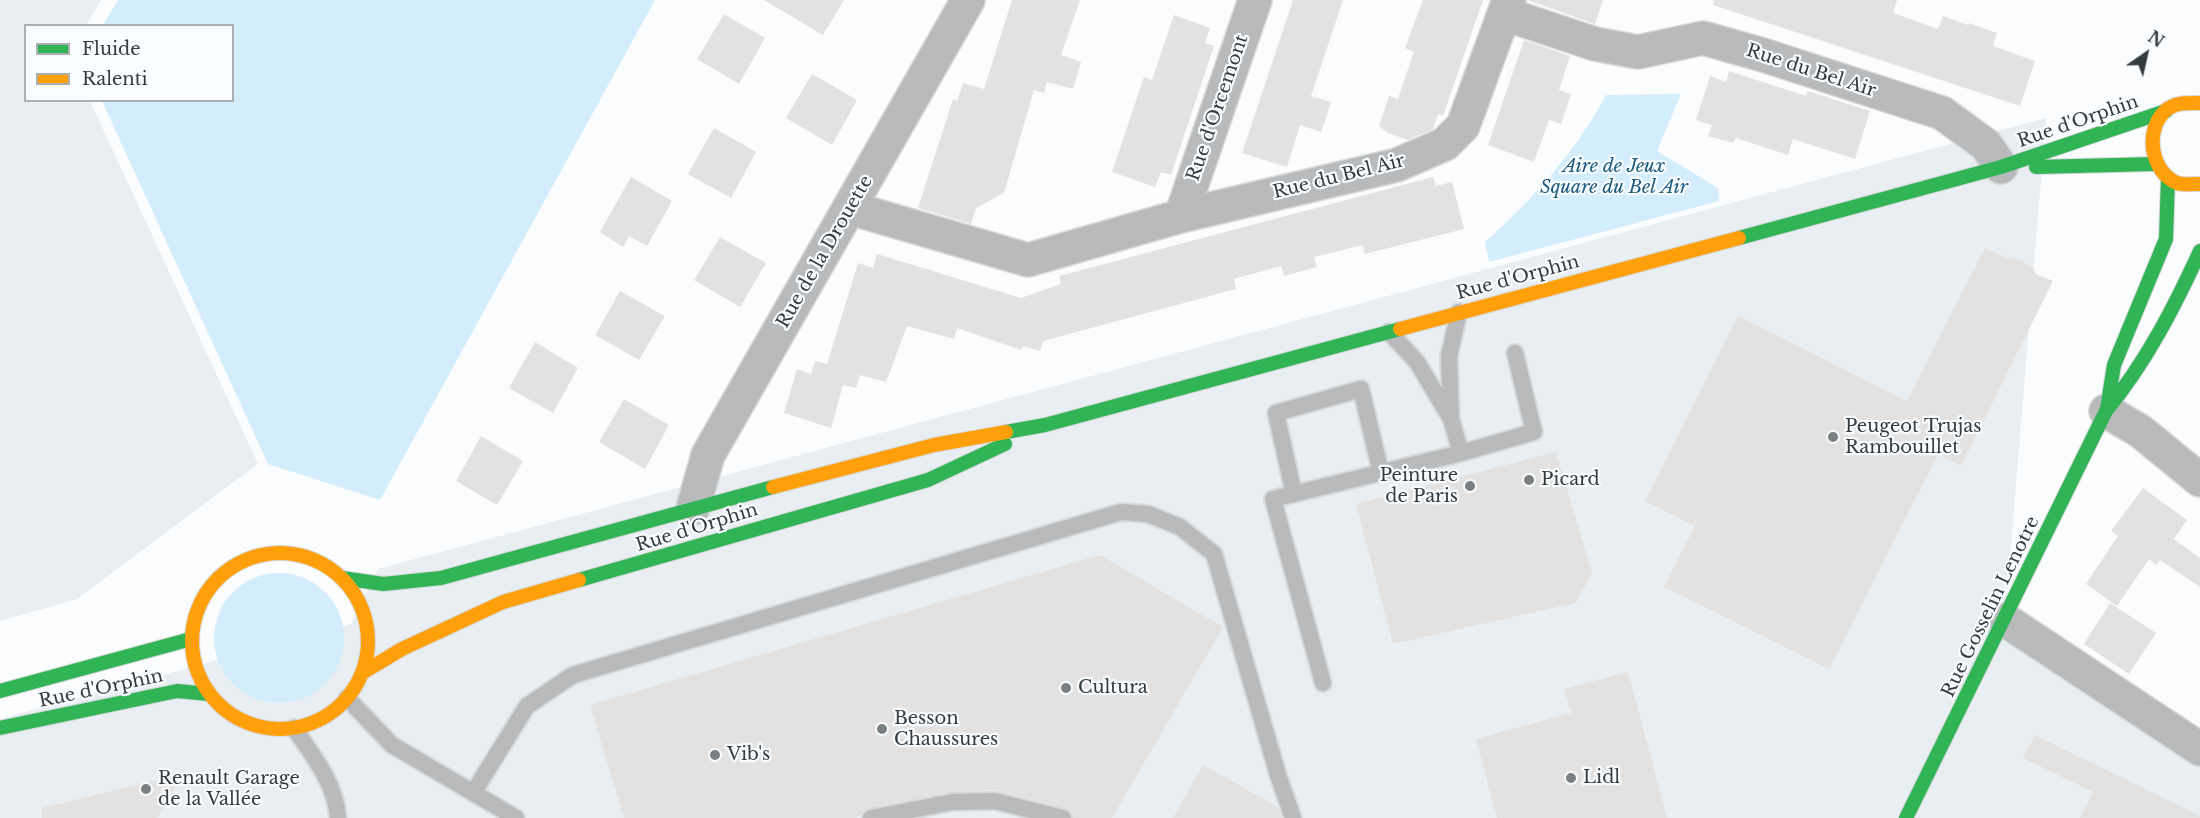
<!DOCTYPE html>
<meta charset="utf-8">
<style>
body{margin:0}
#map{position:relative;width:2200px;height:818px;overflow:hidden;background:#fafcfd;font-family:"Libre Baskerville",serif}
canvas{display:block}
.legend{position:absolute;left:24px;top:24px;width:210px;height:78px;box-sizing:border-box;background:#f9fcfe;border:2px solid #abafb2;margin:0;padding:8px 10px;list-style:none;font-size:18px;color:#353c40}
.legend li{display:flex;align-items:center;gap:12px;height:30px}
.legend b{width:30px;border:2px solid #abafb2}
.north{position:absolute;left:2116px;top:24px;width:60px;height:60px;-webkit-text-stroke:4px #f9fcfe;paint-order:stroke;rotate:34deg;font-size:16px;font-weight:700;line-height:24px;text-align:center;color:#353c40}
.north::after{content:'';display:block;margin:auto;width:21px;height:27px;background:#353c40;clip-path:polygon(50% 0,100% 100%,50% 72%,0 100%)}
</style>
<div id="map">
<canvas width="2200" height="818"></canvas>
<ul class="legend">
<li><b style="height:8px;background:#30b455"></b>Fluide</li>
<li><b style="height:8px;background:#ff9f0a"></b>Ralenti</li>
</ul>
<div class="north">N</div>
</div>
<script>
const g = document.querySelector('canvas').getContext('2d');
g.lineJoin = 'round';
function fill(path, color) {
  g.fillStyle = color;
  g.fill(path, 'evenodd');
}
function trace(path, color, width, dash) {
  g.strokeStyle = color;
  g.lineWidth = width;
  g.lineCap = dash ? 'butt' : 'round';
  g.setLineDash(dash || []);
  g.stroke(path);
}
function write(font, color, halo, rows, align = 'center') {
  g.font = font + ' "Libre Baskerville",serif';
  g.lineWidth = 4.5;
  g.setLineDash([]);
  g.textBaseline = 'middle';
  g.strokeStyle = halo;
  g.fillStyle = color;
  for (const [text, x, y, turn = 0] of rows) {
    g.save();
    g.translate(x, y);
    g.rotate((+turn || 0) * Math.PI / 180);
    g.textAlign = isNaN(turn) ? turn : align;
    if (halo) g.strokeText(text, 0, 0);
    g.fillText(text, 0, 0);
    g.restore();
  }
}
fill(new Path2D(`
 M0,0H101L86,25L26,26V100L90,101L258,464L77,599L0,621Z
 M2046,118L2005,620L2200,752V818H0V719L351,624L378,569Z`), '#e8eef2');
fill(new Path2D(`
 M118,0H655L380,500L268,464L102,101L232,100V26L103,25Z
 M1681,94L1657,151L1718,188L1719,201L1489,262L1485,242C1533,199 1576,152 1606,95Z
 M214 638a65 65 0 1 1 130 0a65 65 0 1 1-130 0Z`), '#d4edfc');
fill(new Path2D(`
 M764,0H844L823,35Z
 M1012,0H1080L1061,55L1081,62L1073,89L1047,82L1044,93L1034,90L1004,193L976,208L971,224L918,208L953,99L957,101L963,83L984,89Z
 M1293,0H1343L1311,96L1331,102L1326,118L1321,132L1300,125L1287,167L1242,153Z
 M1423,0H1483L1443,116L1438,114L1433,129L1408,140L1388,133L1379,126L1389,96L1398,99L1406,75L1414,52L1405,48Z
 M1527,0H1603L1595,24Z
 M1714,0H1897L1893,13L1938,29L1943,16L1968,25L1969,23L1997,33L1993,46L2035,61L2020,106L1713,5Z
 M724,14L765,38L739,84L697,59Z
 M1174,15L1210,28L1205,43L1214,46L1171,175L1161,172L1155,187L1112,172L1144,77L1152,80Z
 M1524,40L1570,56L1559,90L1571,94L1561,124L1549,120L1534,162L1488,145Z
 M1729,71L1806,96L1808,91L1870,111L1855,159L1793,139L1788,155L1736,138L1733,143L1708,136L1712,125L1696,120L1710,76L1726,82Z
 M812,74L857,100L832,145L786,118Z
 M714,128L756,152L731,198L688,174Z
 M631,177L672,201L647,246L629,236L623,247L600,232Z
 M1433,177L1436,186L1452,182L1464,229L1365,254L1363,245L1314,257L1317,267L1284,276L1281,266L1234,279L1236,289L1043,341L1040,351L1023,346L1021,350L957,328L954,339L907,326L886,382L860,375L856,388L843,385L831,428L784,413L797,369L811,374L815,361L827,364L858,263L873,268L877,254L1021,298L1061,284L1059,276Z
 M720,237L766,263L740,307L694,280Z
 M1985,248L2004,257L2022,261L2033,268L2036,274L2053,281L1961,466L1938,454L1829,669L1664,587L1695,526L1645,501L1738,316L1907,401Z
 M620,291L665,316L639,360L595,335Z
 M535,342L578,368L553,413L509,388Z
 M624,399L669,425L645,469L599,442Z
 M481,436L523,461L497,505L456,481Z
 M1556,452L1592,574L1575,603L1393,644L1356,504Z
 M2143,488L2187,520L2174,539L2200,558V587L2160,560L2156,565L2149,559L2117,606L2086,584L2118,536L2111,531Z
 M1100,555L1223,627L1112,818H1073L1071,811L1066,808L995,790L950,792L869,808L856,818H624L590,705Z
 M2110,603L2156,633L2129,674L2084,644Z
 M1628,672L1667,818H1497L1476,739L1571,713L1564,689Z
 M2035,735L2200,816V818H2080L2093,792L2023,758Z
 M1203,765L1278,807L1282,818H1173Z
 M183,774L157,818H42L41,808Z`), '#e4e2e0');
const lane = new Path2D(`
 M1389,332L1417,362L1451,419L1449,356L1459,312
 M1461,453L1534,432L1515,353
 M1294,494L1276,413L1361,389L1381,473
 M1323,683L1273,499L1461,453L1451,419
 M347,698L392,745L516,818
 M294,728C313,756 336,784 338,818
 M473,793L527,706L573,675L1121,512L1148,514L1180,527L1214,554L1278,775L1293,818
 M871,818L952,802L995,801L1063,818`);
const street = new Path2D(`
 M1505,14L1595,44L1638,52L1703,38L1763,55L1942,113L1986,145L2001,167
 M850,208L1028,260L1181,216L1397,165L1445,144L1463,126L1509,0
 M1181,216L1255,0
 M2106,411L2140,431L2200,480
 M693,508L708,455L968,0
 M2005,620L2200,749`);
const fast = new Path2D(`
 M2036,167L2155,164
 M1739,238L2001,167L2166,111
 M2107,409L2114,365L2166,239L2168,178
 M1006,432L1045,425L1400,329
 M342,578L383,584L441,578L773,487
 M579,580L928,480L1005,444
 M0,691L191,639
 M0,728L177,691L209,694
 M1906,818L2106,411C2146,362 2174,308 2200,251`);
const slow = new Path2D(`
 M2200,103C2187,103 2175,102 2165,111C2144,131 2151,172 2177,183C2183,185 2193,184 2200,184
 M1400,329L1739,238
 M773,487L934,445L1006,432
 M192 641a88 88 0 1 1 176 0a88 88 0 1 1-176 0Z
 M362,673L402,649L503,602L579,580`);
trace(lane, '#d7d9da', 20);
trace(street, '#d7d9da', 36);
trace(fast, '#d7d9da', 16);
trace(slow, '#d7d9da', 16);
trace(lane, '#b8babb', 16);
trace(street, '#b8babb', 33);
trace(fast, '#30b455', 14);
trace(slow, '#ff9f0a', 14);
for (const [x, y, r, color] of [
 [1833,437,6,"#7a7f82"],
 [1529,480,6,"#7a7f82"],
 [1470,486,6,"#7a7f82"],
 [1066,688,6,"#7a7f82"],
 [882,729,6,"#7a7f82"],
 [715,755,6,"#7a7f82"],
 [1571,778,6,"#7a7f82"],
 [146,789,6,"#7a7f82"]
]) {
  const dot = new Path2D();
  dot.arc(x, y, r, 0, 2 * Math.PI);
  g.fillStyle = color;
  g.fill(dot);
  trace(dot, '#f9fcfe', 2);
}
write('18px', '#353c40', '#f9fcfe', [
 ["Rue du Bel Air",1811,71,18],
 ["Rue d'Orcemont",1218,108,-71],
 ["Rue d'Orphin",2078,122,-19],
 ["Rue du Bel Air",1339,177,-14],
 ["Rue de la Drouette",825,252,-60],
 ["Rue d'Orphin",1518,278,-15],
 ["Rue d'Orphin",697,528,-17],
 ["Rue Gosselin Lenotre",1991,607,-64],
 ["Rue d'Orphin",101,689,-12]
]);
write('italic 18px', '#1b5b7d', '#f9fcfe', [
 ["Aire de Jeux",1614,167],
 ["Square du Bel Air",1614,188]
]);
write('18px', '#353c40', '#f9fcfe', [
 ["Peugeot Trujas",1845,427],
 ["Rambouillet",1845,448],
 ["Peinture",1458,476,"right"],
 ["de Paris",1458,497,"right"],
 ["Picard",1541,480],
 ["Cultura",1078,688],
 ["Besson",894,719],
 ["Chaussures",894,740],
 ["Vib's",727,755],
 ["Lidl",1583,778],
 ["Renault Garage",158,779],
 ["de la Vallée",158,800]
], 'left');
</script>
